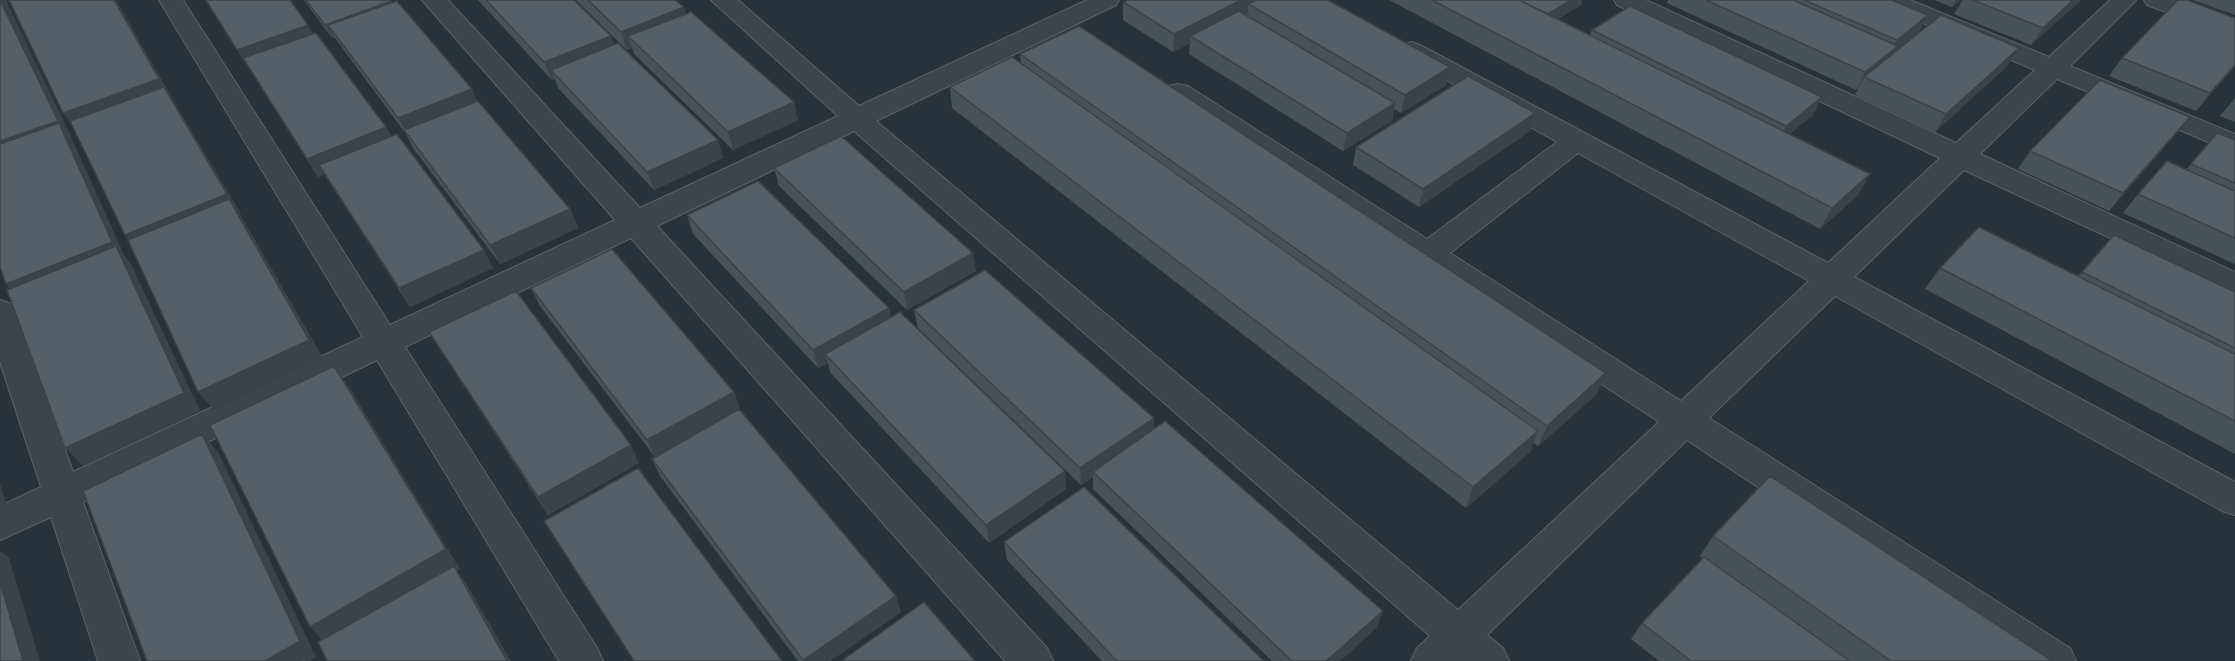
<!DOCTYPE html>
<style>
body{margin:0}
canvas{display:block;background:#27333c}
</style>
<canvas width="2235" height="661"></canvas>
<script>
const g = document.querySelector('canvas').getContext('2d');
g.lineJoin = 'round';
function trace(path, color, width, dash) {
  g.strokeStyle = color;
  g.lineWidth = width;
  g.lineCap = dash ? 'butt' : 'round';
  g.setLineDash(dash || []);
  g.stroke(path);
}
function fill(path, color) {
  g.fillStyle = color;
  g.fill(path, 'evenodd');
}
const street = new Path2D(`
 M159,0H183L390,325L615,220L422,0H448L640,208L838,116L711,0H738L859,106L1087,0H1119L1116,5L876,121L1458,610L1659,422L1168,98L1165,92L1168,86L1178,84L1188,86L1427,239L1557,142L1402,55L1398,50L1402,45L1411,42L1420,45L1828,263L1940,158L1617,5L1614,0H1646L1956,143L2035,70L1880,5L1877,0H1910L2049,57L2110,0H2136L2070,66L2235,134V153L2057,79L1980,154L2235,272V296L1964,170L1854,277L2235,482V515L2222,511L1835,296L1709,418L2070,648L2076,661H2020L1687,440L1487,635L1503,648L1509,661H1411L1417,648L1430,636L854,131L657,226L1047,648L1053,661H1005L631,238L405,347L597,648L603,661H559L377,360L83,502L140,661H98L51,517L0,540V506L41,487L0,362V300L12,304L16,312L73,472L363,337ZM1578,153L1809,281L1681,401L1450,253Z
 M2144,0H2179L2235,20V37L2147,5Z`);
trace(street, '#59636a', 2);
fill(street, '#3b454d');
fill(new Path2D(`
 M206,0L308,25L313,34L391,136L493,268L410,307L324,174L318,177Z
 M304,0H390L570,209L578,228L500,264L413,148L406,134L338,42L334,37L332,38Z
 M478,0H574L614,45L718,140L723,158L654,190L558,88L555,79L552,80Z
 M576,0H675L686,14L798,120L733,150L634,54L632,48L627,50Z
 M1328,0L1450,67L1446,85L1401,113L1394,109L1392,121L1343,151L1189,54L1190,43L1173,52L1123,20V2Z
 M1389,0H1582L1581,5L1558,19L1590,35L1592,30L1813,115L1789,134L1858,195L1820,229Z
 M1668,0H1891L1928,15L1918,33L1894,54L2007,66L1935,132L1855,95L1859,87L1856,90L1667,3Z
 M1934,0H1961L1952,7Z
 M1963,0H2081L2031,45L1954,14Z
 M2193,0H2235V15Z
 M2235,18V66L2196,111L2109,76L2122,58Z
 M1020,54L1597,394L1538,446L1533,443L1530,452L1466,508L952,108L950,87L1021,63Z
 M2235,98V122L2220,116Z
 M1535,113L1530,131L1419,207L1353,165L1356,147Z
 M2217,133L2235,140V264L2123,213L2138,194L2186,170Z
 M2175,135L2109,211L2018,169L2030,151Z
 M774,168L976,271L907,310L779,186Z
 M687,215L889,308L891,317L1065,471L1066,489L989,543L830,372L828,363L818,368L693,234Z
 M2114,235L2235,292V454L1925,289L1940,268L2078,276Z
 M531,288L734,392L740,410L901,612L830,661H798L660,476L652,459L655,457L540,306Z
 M914,310L1154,418L1153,429L1377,627L1340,661H1272L1093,489V477L1081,485L918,328Z
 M429,332L639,463L548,515Z
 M1713,536L2052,661H1659L1631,639L1642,623L1703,558L1700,556Z
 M1004,542L1264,661H1102L1007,560Z`), '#47535a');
fill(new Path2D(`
 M1,0H6L72,139L125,257L131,264L200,411L83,466L65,448L23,302L6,284L0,165Z
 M114,0H116L173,100L240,212H239L323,358L214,410L198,392L140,253L125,235L79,134L63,113Z
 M1241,0H1273L1248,4V13L1196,40L1190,36V43L1173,52L1174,34Z
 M1571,0H1582L1581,5L1543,28L1547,15Z
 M1956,0H1961L1952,7Z
 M2073,0H2081L2031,45L2043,28Z
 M391,1L398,14L328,25L334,37L332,38L325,25Z
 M684,7L689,25L628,36L632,48L627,50L621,32Z
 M1928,15L1918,33L1894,52L1888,63L1864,77L1859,87L1856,90L1865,72L1891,51L1897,40Z
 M308,25L318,43L248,68L237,50Z
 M611,36L617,54L551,70L555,79L552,80L544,62Z
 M2019,48L2007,66L1935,132L1946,114Z
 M2235,65V66L2196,111L2210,93Z
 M1450,67L1446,85L1401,113L1405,95Z
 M472,89L480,107L406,132L398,118Z
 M1822,97L1813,115L1777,144L1786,126Z
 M794,102L798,120L733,150L728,132Z
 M1395,103L1392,121L1343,151L1347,133Z
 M1535,113L1530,131L1419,207L1423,189Z
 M2190,117L2175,135L2109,211L2123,193Z
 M386,127L396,145L318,177L307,159Z
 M718,140L723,158L654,190L647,172Z
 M1870,174L1858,195L1820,229L1832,208Z
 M570,209L578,228L500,264L490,245Z
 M484,250L493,268L410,307L399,288Z
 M973,253L976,271L907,310L904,292Z
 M889,308L893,326L825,354L828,363L818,368L813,350Z
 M334,366L349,387L460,569L457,571L466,583L511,661L328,646L310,627Z
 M1606,373L1597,394L1538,446L1547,426Z
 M734,392L740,410L655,458L647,440Z
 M1154,418L1153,436L1093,472V477L1081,485L1080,468Z
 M1538,431L1530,452L1466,508L1473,487Z
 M202,434L218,452L316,657L310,661H265Z
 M631,445L639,463L548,515L538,497Z
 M1065,471L1066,489L989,543L986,525Z
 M0,484L7,507L0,510Z
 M0,551L9,558L40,661H23L0,582Z
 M896,596L901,612L830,661H803V660Z
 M1383,611L1377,627L1340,661H1326Z`), '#3a434a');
const building = new Path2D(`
 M0,0L58,121L0,141Z
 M9,0H114L159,79L63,113Z
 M206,0H290L308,25L237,50Z
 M306,0H390L391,1L325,25Z
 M486,0H574L611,36L544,62Z
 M588,0H675L684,7L621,32Z
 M1128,0H1241L1174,34L1123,2Z
 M1257,0H1328L1450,67L1405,95L1248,4Z
 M1432,0H1519L1870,174L1832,208Z
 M1519,0H1571L1548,14Z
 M1706,0H1793L1898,46L1865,72Z
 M1804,0H1891L1928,15L1897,40Z
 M1973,0H2073L2043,28Z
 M2178,0H2187L2235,18V65L2210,93L2122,58Z
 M397,1L472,89L398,118L328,25Z
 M1630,6L1822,97L1786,126L1592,30Z
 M1239,11L1395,103L1347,133L1190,36Z
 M691,12L794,102L728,132L628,36Z
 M1941,15L2019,48L1946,114L1864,77Z
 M1079,26L1606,373L1547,426L1020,54Z
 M316,33L386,127L307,159L243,58Z
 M618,43L718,140L647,172L551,70Z
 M1012,57L1538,431L1473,487L950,87Z
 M1468,76L1535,113L1423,189L1356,147Z
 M2100,80L2190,117L2123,193L2030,151Z
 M164,87L227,194L125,235L70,121Z
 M478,101L570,209L490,245L404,130Z
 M59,123L112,242L6,284L0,267V144Z
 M2217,133L2235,140V183L2191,164Z
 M397,134L484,250L399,288L319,165Z
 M841,136L973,253L904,292L774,168Z
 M2167,161L2235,191V238L2138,194Z
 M758,181L889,308L813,350L687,215Z
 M229,199L309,340L198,392L128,240Z
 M1979,227L2235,354V421L1940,268Z
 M2114,235L2235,292V348L2082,272Z
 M116,246L184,393L65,448L7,290Z
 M612,249L734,392L647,440L531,288Z
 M985,270L1154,418L1080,468L914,310Z
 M516,291L631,445L538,497L429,332Z
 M900,312L1065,471L986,525L825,354Z
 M334,366L446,549L310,627L210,425Z
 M739,409L896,596L803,660L652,459Z
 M1165,421L1383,611L1326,661H1292L1093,472Z
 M202,434L300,641L265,661H147L83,491Z
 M638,468L782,661H634L544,521Z
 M1770,476L2052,661H1891L1713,536Z
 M1084,487L1264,661H1117L1004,542Z
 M1704,557L1850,661H1691L1642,623Z
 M454,566L507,661H327L318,642Z
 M0,582L23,661H0Z
 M924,602L975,661H841Z
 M305,658L307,661H299Z`);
fill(building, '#536069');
trace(building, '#3a434a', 1.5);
</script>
